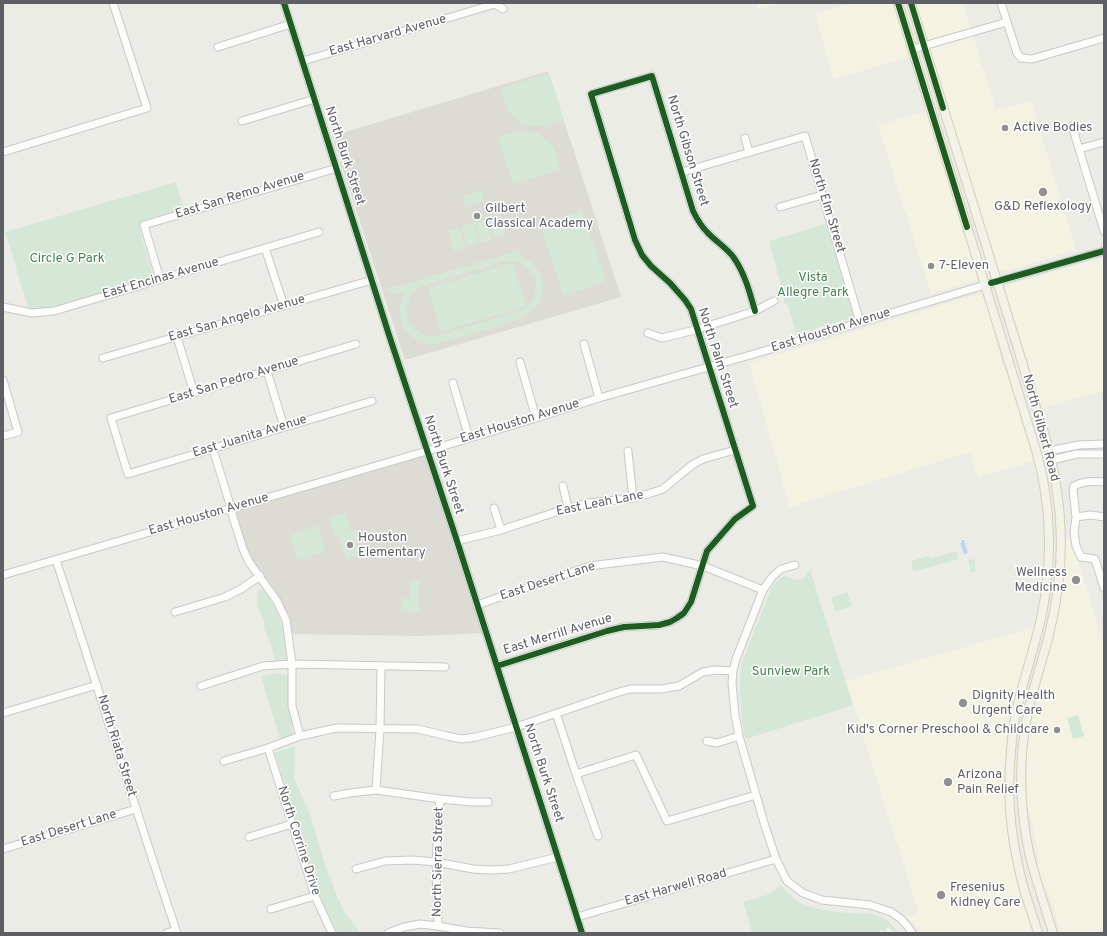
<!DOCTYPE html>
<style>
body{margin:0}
#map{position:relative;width:1107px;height:936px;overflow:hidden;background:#ecece7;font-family:Overpass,sans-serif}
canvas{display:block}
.frame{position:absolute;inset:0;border:4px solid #5d5f64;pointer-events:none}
</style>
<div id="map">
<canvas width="1107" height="936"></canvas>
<div class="frame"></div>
</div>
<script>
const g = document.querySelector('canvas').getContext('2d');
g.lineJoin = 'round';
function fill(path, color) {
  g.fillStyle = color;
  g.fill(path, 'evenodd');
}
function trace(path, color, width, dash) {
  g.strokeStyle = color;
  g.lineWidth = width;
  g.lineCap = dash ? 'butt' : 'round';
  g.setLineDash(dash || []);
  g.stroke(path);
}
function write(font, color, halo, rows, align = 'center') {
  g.font = font + ' Overpass,sans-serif';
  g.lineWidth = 3;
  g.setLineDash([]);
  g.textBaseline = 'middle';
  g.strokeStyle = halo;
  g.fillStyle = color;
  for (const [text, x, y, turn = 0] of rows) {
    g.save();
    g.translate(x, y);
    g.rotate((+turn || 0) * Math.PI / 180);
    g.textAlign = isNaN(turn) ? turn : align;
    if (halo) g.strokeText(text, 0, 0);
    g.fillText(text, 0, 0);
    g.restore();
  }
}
fill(new Path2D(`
 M757,3H780L759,9Z
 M852,3H894L910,57L834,79L815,14Z
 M916,3H963L996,110L1031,101L1076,250L1007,271H1003L998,268L952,123Z
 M927,111L977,273V277L974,281L931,294L878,125Z
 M1102,258L1104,266V391L1042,408L1005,288L1006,286L1011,284Z
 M978,294L983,295L986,299L992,320L996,343L1002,363L1009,375L1015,395L1020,419L1034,461L978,477L970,452L790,507L749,363Z
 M1066,539L1071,540L1104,645V928L1088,933H1059L1056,915L1049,894L1042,881L1039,873L1038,858L1032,822L1027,805L1026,787L1027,753L1031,720L1059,614L1065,567Z
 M1035,627L1013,702L1007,737L1004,771L1005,810L1009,844L1019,885L1033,933H921L908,917L919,914L846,681Z
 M890,922L902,933H879L881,930L887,928Z`), '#f4f3e2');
fill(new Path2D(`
 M548,71L621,297L405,360L332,136Z
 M427,451L487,633L419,636L288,634L286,620L249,562L231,508Z`), '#dcdcd5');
fill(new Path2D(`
 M548,74L550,75L564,121L544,126L523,125L508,111L500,88Z
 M518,131L539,133L554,147L561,170L514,184L512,182L498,137Z
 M176,182L184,209L146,219L142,222L139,228L153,275L151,280L52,309L29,310L5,232Z
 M481,190L485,201L466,207L462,196Z
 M582,210L606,281L564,296L540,225Z
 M500,215L506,235L495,238L488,218Z
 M486,219L492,239L481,243L474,223Z
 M473,223L479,243L468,247L461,227Z
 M826,224L853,312V316L851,318L796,334L788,305L783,302L784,298C781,294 778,292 777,288L781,286L769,241Z
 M459,228L466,247L454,251L448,231Z
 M520,250L522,256C551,270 550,305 521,319L437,344C406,345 391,317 405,291L389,295L387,289ZM513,261C538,267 544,295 523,310L436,336C408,337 396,305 419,287L503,262Z
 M513,263L526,306L441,332L428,288Z
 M345,513L351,529L334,535L329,518Z
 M318,526L325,552L297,560L290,535Z
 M357,529L360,540L359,543L356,544L360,556L346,560L338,534Z
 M957,551L959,559L916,571L915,570H913L911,561L929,556L930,559Z
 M968,559L975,560V572H971Z
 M811,567L812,572L811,573L853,705L746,739C742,728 742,718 741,707C740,692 739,677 742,662L771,589C775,584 778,578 785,576L796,580L803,579L807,574Z
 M419,579V612H401V599L410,598L409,581Z
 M261,588C264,592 269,596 271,600C282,619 287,639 289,660L275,661L271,644L263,626L265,622L257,605V594Z
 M847,592L852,606L835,612L831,598Z
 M276,673L287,675L293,735L280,740L261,676Z
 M1078,715L1084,736L1073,739L1067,718Z
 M295,746L294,778L311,817L326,868L343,910L360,933H338C326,914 319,892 312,871C298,832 287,792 275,753Z
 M781,885C786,891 792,898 799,902C820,913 850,913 873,914L881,917L890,922V923L900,933H895L888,927L887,928L885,932L881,930L879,933H752L743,902L767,895Z`), '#d5e7d6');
fill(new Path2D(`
 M961,540H964L968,553L964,554L960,543H962Z`), '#bed4f3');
const minor = new Path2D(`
 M284,3L389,335L457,541L582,933
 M1001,3L1017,53L1021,58L1032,59L1104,38
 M495,4L503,9
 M218,47L291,24
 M913,49L1007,22
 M303,61L495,4
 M242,121L315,99
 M1072,126L1104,231
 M745,138L749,152
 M1079,149L1104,142
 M3,152L147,108L113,3
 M682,172L805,136L860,322
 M780,207L822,195
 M265,248L284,306
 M160,279L144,225L337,168
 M3,307L32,313L54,311L319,232
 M648,333L662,338L695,330L755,311L774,301
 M177,337L194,393
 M356,344L111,418L128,474L372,401
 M584,344L599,398
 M103,358L372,280
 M520,362L536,418
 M267,371L284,427
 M3,380L18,432L3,436
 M453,383L469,438
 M213,449L231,508L233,517L243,549L249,562L277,601L286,620L292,664V706L300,736
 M628,451L633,498
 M1049,451L1079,445L1104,444
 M1051,460L1077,454H1104
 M1104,482C1094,481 1083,481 1074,486L1073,490L1076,517L1074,532L1076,546L1081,557L1095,559L1104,588
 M563,486L568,508
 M494,508L501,530
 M1076,517L1091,515L1104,517
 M457,541L501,530L568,508L588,503L633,498L648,494L663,489L692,465L703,459L735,450
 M56,560C97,684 135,809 177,933
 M795,565L781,569L772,577L763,590L736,659L733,671L732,683L735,715L739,736L765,826L776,859L787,881L803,893L822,900L870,905L891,912L901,919L909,928L912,933
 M3,575L420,453L536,418L599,398L754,354L985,285L1104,251
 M477,605L584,568L597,565L663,557L703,566L763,590
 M175,612L225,597L241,589L260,576
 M497,666L607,631L624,627L659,625L670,622L677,618L684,613L691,602L707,551L735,519L753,506L691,309L685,300L670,283L651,266L642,255L635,240L591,94L652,76L693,211C697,219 701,226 707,232C715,241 727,248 734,258C745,274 750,293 755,311
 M201,686L263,666L292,664L445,667
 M3,713L97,685
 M556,713L576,774L598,836
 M707,741L717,743L739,736
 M268,748L315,896L332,933
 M224,761L268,748L300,736L337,728L418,729L447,736L462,739L476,737L516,727L616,693L630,689H662L679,686L703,672L715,670L733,671
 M576,774L636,755L667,821L756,795
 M376,790L380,729L381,666
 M334,796L350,793L376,790L440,799L472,802H488
 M249,837L292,824
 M3,849L136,809
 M356,869L385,861L413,860L436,862L473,869L491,870L509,869L558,857
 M271,909L315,896
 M577,917L776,859
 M438,926L436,862L440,799
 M167,933L176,930
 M388,933L404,927L420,924L438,926L466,931L500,933`);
const major = new Path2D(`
 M898,3L1036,450C1052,505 1053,567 1040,623C1034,648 1026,672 1020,696C1015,714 1012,734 1011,752C1007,791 1010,831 1019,869C1023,891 1032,912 1038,933
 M911,3L1048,446C1054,471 1059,496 1060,521C1063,559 1058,598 1049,635C1044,655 1037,675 1032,696C1027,714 1024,734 1022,753C1020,786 1022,820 1029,852C1035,879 1045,906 1053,933`);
trace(minor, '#c8c8c8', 9);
trace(major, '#d2cfb7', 10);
trace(minor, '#fcfcfb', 7);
trace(major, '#f2f2e8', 8);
trace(new Path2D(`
 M284,3L389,335L457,541L582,933
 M898,3L967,227
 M911,3L943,108
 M991,283L1104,251
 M497,666L607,631L624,627L659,625L670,622L677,618L684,613L691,602L707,551L735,519L753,506L691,309L685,300L670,283L651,266L642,255L635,240L591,94L652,76L693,211C697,219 701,226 707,232C715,241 727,248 734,258C745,274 750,293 755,311`), '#1b5e20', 6);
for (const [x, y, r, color] of [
 [1005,128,4,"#8f9092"],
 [1043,192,5,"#8f9092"],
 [477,216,4,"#8f9092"],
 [931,266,4,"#8f9092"],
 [350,545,4,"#8f9092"],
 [1076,580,5,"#8f9092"],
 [963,703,5,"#8f9092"],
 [1057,730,4,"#8f9092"],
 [948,782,5,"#8f9092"],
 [941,895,5,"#8f9092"]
]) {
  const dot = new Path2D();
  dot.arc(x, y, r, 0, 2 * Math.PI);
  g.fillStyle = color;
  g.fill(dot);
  trace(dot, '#fff', 1.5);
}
write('13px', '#5d5f64', '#fff', [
 ["East Harvard Avenue",388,36,-16],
 ["North Gibson Street",687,151,73],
 ["North Burk Street",344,156,72],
 ["East San Remo Avenue",240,196,-17],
 ["North Elm Street",826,206,73],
 ["East Encinas Avenue",161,279,-16],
 ["East San Angelo Avenue",237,319,-16],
 ["East Houston Avenue",831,331,-17],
 ["North Palm Street",717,358,72],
 ["East San Pedro Avenue",234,381,-17],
 ["East Houston Avenue",520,422,-17],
 ["North Gilbert Road",1040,428,75],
 ["East Juanita Avenue",250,437,-17],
 ["North Burk Street",443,465,72],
 ["East Leah Lane",600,504,-11],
 ["East Houston Avenue",209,515,-16],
 ["East Desert Lane",548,582,-18],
 ["East Merrill Avenue",558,635,-17],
 ["North Riata Street",116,746,73],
 ["North Burk Street",543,773,72],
 ["East Desert Lane",69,829,-17],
 ["North Corrine Drive",298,841,72],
 ["North Sierra Street",439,862,-89],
 ["East Harwell Road",676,888,-16]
]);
write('13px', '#5d5f64', '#fff', [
 ["Active Bodies",1013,128],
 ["G&D Reflexology",1043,207,"center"],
 ["Gilbert",485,209],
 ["Classical Academy",485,224],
 ["7-Eleven",939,266],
 ["Houston",358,538],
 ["Elementary",358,553],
 ["Wellness",1067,573,"right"],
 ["Medicine",1067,588,"right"],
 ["Dignity Health",972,696],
 ["Urgent Care",972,711],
 ["Kid's Corner Preschool & Childcare",1049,730,"right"],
 ["Arizona",957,775],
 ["Pain Relief",957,790],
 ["Fresenius",950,888],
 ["Kidney Care",950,903]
], 'left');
write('13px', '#3d834b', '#fff', [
 ["Circle G Park",67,259],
 ["Vista",813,278],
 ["Allegre Park",813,293],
 ["Sunview Park",791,672]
]);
</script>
